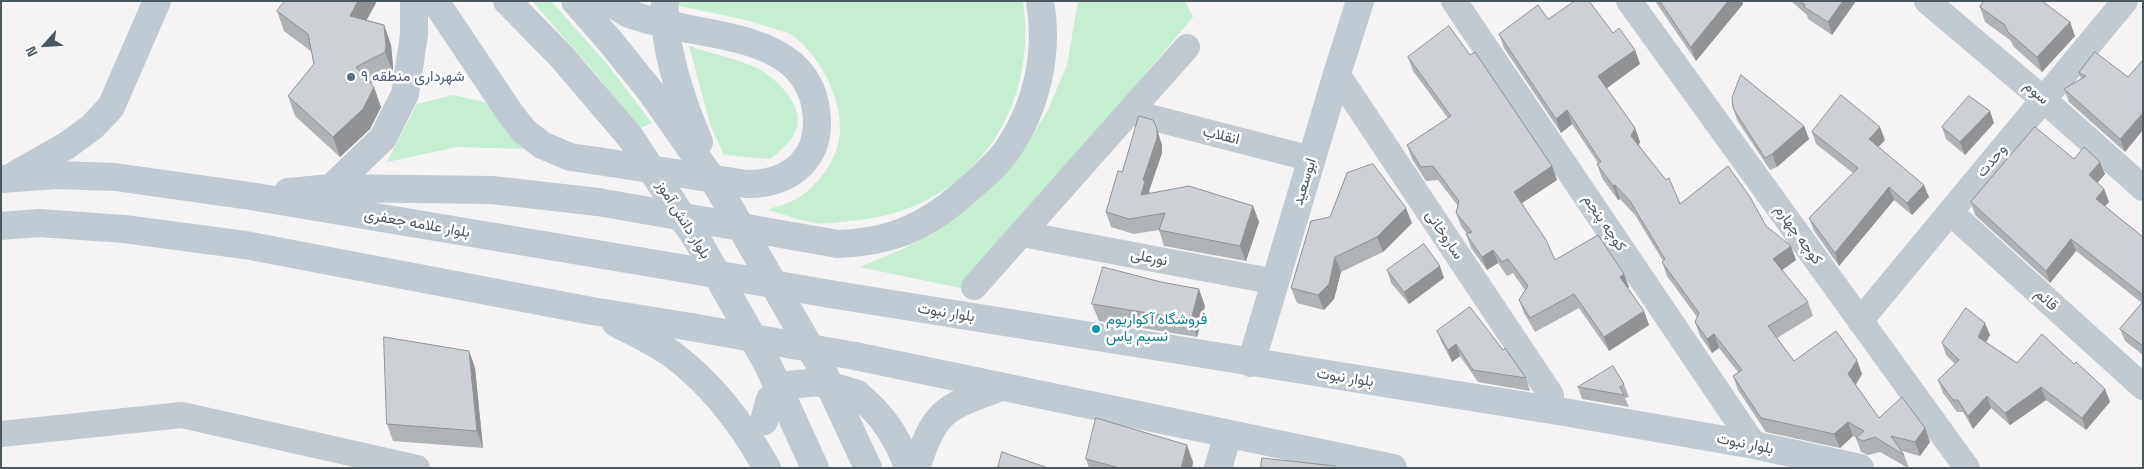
<!DOCTYPE html>
<meta charset="utf-8">
<style>
body{margin:0}
#map{position:relative;width:2144px;height:469px;overflow:hidden;background:#f5f3f3;font-family:"Space Grotesk",sans-serif}
canvas{display:block}
.frame{position:absolute;inset:0;border:2px solid #4b575f;pointer-events:none}
.north{position:absolute;left:20px;top:20px;width:50px;height:50px;-webkit-text-stroke:4px #fff;paint-order:stroke;rotate:244deg;font-size:14px;font-weight:700;line-height:20px;text-align:center;color:#4b575f}
.north::after{content:'';display:block;margin:auto;width:18px;height:22px;background:#4b575f;clip-path:polygon(50% 0,100% 100%,50% 72%,0 100%)}
</style>
<div id="map">
<canvas width="2144" height="469"></canvas>
<div class="frame"></div>
<div class="north">N</div>
</div>
<script>
const g = document.querySelector('canvas').getContext('2d');
g.lineJoin = 'round';
function fill(path, color) {
  g.fillStyle = color;
  g.fill(path, 'evenodd');
}
function trace(path, color, width, dash) {
  g.strokeStyle = color;
  g.lineWidth = width;
  g.lineCap = dash ? 'butt' : 'round';
  g.setLineDash(dash || []);
  g.stroke(path);
}
function write(font, color, halo, rows, align = 'center') {
  g.font = font + ' "Space Grotesk",Vazirmatn,sans-serif';
  g.lineWidth = 5;
  g.setLineDash([]);
  g.textBaseline = 'middle';
  g.strokeStyle = halo;
  g.fillStyle = color;
  for (const [text, x, y, turn = 0] of rows) {
    g.save();
    g.translate(x, y);
    g.rotate((+turn || 0) * Math.PI / 180);
    g.textAlign = isNaN(turn) ? turn : align;
    if (halo) g.strokeText(text, 0, 0);
    g.fillText(text, 0, 0);
    g.restore();
  }
}
fill(new Path2D(`
 M532,1H551L607,64L652,123L638,129L595,73Z
 M679,1H1023C1039,111 970,209 858,220C844,221 829,225 816,223C800,221 783,214 768,210C777,206 788,204 796,199C819,186 839,157 840,131C841,96 820,56 792,35C788,32 780,31 775,29C744,18 711,13 679,6Z
 M1078,1H1185L1193,17L965,289L860,267L905,248L959,214L985,193L1019,156L1047,112L1067,65Z
 M689,46C709,53 741,60 759,69C777,79 803,105 797,127C793,141 781,150 770,159L724,155L710,124Z
 M453,95L488,103L527,149L457,147L387,162L417,104Z`), '#c5eed3');
trace(new Path2D(`
 M1454,1L1754,445
 M1629,1L1967,468
 M1927,1L2044,100L2143,188
 M1337,74L1551,395
 M1130,112L1312,159
 M1950,212L2143,387
 M1022,234L1276,282
 M974,287L1187,47
 M1860,321L2125,1
 M1,434L182,415L417,468`), '#c1cad0', 26);
trace(new Path2D(`
 M435,1L510,113L524,131L542,145L570,157L598,161
 M507,1L561,56L631,138L699,243L767,363L815,468
 M575,1L610,41L651,92L719,189L820,365L868,468
 M608,1L629,14L649,20
 M665,1C662,44 682,102 699,142
 M689,29C724,36 764,41 792,64C806,77 814,92 816,110C823,157 792,184 747,184
 M15,175L66,146L92,127L111,107L157,1
 M1,179L57,175L115,177L250,196L663,265
 M331,188L383,138L405,94L414,35V1
 M288,192L331,188L492,190L598,202
 M1,226L39,223L124,229L245,245L592,311L691,327
 M838,244C857,243 876,241 894,235C920,227 945,210 965,192C980,179 997,165 1008,149C1037,106 1049,53 1040,1
 M830,294L1564,412L1754,445L1860,468
 M616,323C635,333 655,342 673,355C713,385 743,425 767,468
 M855,356L1393,468
 M1251,363L1337,74L1360,1
 M857,394C884,416 896,436 909,468
 M916,468C936,408 945,408 1001,387
 M1218,468L1228,434`), '#c0cad2', 28);
trace(new Path2D(`
 M649,20L689,29
 M598,161L747,184
 M598,202L838,244
 M663,265L830,294
 M691,327L855,356
 M764,421L770,399L789,385L818,382L857,394`), '#c0cad2', 28);
fill(new Path2D(`
 M1655,1H1742L1743,4L1696,61Z
 M1791,1H1856L1832,35L1808,19L1807,15Z
 M1984,1H2045L2044,3L2075,36L2042,72L2014,47L2010,40L1985,22L1980,7Z
 M376,3L366,20L384,25L391,45L393,66V72L370,84L381,107L370,129L340,157L295,116L288,96L314,64L312,52L284,31L277,11Z
 M1548,19L1613,33L1635,50L1640,64L1606,88L1635,128L1640,142L1639,145L1680,204L1766,226L1796,260L1782,270L1808,302L1813,316L1777,338L1794,361L1862,374L1856,385L1879,418L1925,428L1930,442L1920,456L1902,451L1904,455L1909,468H1908L1880,452L1868,455L1861,452L1856,438L1853,436L1840,448L1766,432L1738,390L1733,376L1738,372L1719,348L1712,353L1700,336L1695,322L1697,317L1667,276L1662,262L1663,261L1635,215L1620,199L1618,200L1602,178L1597,164L1598,163L1572,124L1561,133L1504,48L1499,34Z
 M2095,52L2125,152L2069,102L2064,89L2081,79L2079,73Z
 M1408,57L1552,166L1557,180L1522,203L1555,260L1624,274L1629,287L1628,288L1649,325L1609,351L1579,308L1535,332L1524,313L1519,300L1525,290L1513,273L1507,276L1498,263L1487,270L1471,248L1466,234H1467L1461,226L1456,213L1458,206L1438,180L1426,181L1412,159L1407,145L1448,118L1413,71Z
 M1733,108L1804,126L1809,139L1777,167L1770,170L1737,120Z
 M1994,123L1965,155L1946,139L1942,127Z
 M1812,132L1885,140L1878,147L1929,197L1912,215L1894,200L1839,266L1814,231L1809,218L1853,173L1816,144Z
 M1162,145V153L1149,191L1150,193L1253,206L1259,222L1246,261L1164,246L1159,230L1134,234L1111,227L1106,212L1122,172Z
 M2074,159L2105,174L2097,183L2104,189L2109,202L2105,206L2143,237V355L2125,341L2120,329L2142,303L2076,251L2050,283L1975,215L1971,202Z
 M1311,221L1412,223L1383,252L1341,272L1334,299L1324,310L1297,303L1291,288Z
 M1387,270L1444,278L1409,304L1391,283Z
 M1092,304L1205,306L1197,337L1099,321Z
 M1437,331L1526,378L1530,391L1478,382L1460,356L1452,362L1442,343Z
 M1990,335L1986,342L2017,363L2074,364L2105,389L2110,402L2086,430L2046,400L2010,425L1991,408L1973,429L1963,412H1957L1943,393L1938,380L1955,364L1946,355L1942,343Z
 M469,351L475,368L483,448L393,441L387,424Z
 M1624,384L1629,397L1625,398L1629,407L1582,399L1578,387Z
 M1086,459L1193,462L1192,468H1089Z`), '#b0b3b6');
fill(new Path2D(`
 M358,1H375L376,3L358,36L350,16Z
 M1728,1H1742L1743,4L1696,61L1691,47Z
 M1843,1H1856L1832,35L1828,22Z
 M2070,22L2075,36L2042,72L2037,57Z
 M384,25L391,45L393,66V72L385,52Z
 M1635,50L1640,64L1603,91L1598,76Z
 M374,87L381,107L370,129L340,157L333,137Z
 M1567,110L1572,124L1561,133L1556,119Z
 M1990,111L1994,123L1965,155L1960,142Z
 M2143,113V130L2125,152L2120,139Z
 M1804,126L1809,139L1777,167L1772,154Z
 M1880,127L1885,140L1874,151L1869,139Z
 M1635,128L1640,142L1636,150L1631,136Z
 M1157,129L1162,145V153L1149,191L1151,196L1141,195L1143,180Z
 M2100,162L2105,174L2093,188L2089,175Z
 M1552,166L1557,180L1519,205L1514,192Z
 M1615,185L1620,199L1618,200L1613,186Z
 M1924,185L1929,197L1912,215L1907,203Z
 M1889,187L1894,200L1839,266L1835,253Z
 M2104,189L2109,202L2100,211L2096,199Z
 M1253,206L1259,222L1246,261L1240,246Z
 M1406,208L1412,223L1383,252L1377,237Z
 M2071,239L2076,251L2050,283L2046,271Z
 M1791,246L1796,260L1778,273L1773,259Z
 M1493,250L1498,263L1487,270L1482,257Z
 M1335,257L1341,272L1334,299L1324,310L1318,295Z
 M1440,266L1444,278L1409,304L1404,292Z
 M1624,274L1629,287L1625,290L1620,277Z
 M1199,289L1205,306L1197,337L1191,320Z
 M1644,311L1649,325L1609,351L1604,337Z
 M1985,323L1990,335L1982,349L1978,337Z
 M1714,334L1719,348L1712,353L1707,339Z
 M1456,344L1460,356L1452,362L1448,350Z
 M469,351L475,368L483,448L477,431Z
 M1857,360L1862,374L1853,388L1848,374Z
 M2041,387L2046,400L2010,425L2005,413Z
 M2105,389L2110,402L2086,430L2082,418Z
 M1987,396L1991,408L1973,429L1968,416Z
 M1848,422L1853,436L1840,448L1834,434Z
 M1925,428L1930,442L1920,456L1915,442Z
 M1187,445L1193,462L1192,468H1181Z`), '#909294');
const building = new Path2D(`
 M285,1H358L350,16L384,25L386,46L385,52L356,67L374,87L363,109L333,137L288,96L314,64L308,34L277,11Z
 M1575,1H1589L1613,33L1619,28L1635,50L1598,76L1635,128L1631,136L1666,180L1669,178L1680,204L1728,166L1750,197L1766,226L1791,246L1773,259L1808,302L1768,326L1794,361L1836,331L1857,360L1848,374L1879,418L1902,397L1925,428L1915,442L1891,436L1904,455L1875,437L1863,441L1856,438L1864,431L1848,422L1834,434L1761,418L1733,376L1742,370L1714,334L1707,339L1695,322L1699,313L1662,262L1665,259L1630,201L1615,185L1613,186L1597,164L1601,162L1567,110L1556,119L1499,34L1538,5L1548,19Z
 M1660,1H1728L1691,47Z
 M1800,1H1843L1828,22L1804,7L1805,5Z
 M1984,1H2042L2070,22L2037,57L2008,32L2005,25L1980,7Z
 M1449,26L1470,55L1475,52L1552,166L1514,192L1546,240L1555,260L1598,235L1624,274L1620,277L1644,311L1604,337L1574,294L1530,318L1519,300L1528,286L1508,259L1502,262L1493,250L1482,257L1466,234L1472,232L1456,213L1459,201L1433,166L1421,167L1407,145L1451,116L1408,57Z
 M2095,52L2128,77L2143,60V113L2120,139L2064,89L2086,76L2079,73Z
 M1741,75L1804,126L1772,154L1765,158L1733,108L1732,98Z
 M1841,95L1880,127L1869,139L1924,185L1907,203L1889,187L1835,253L1809,218L1858,168L1812,132Z
 M1969,96L1990,111L1960,142L1942,127Z
 M1139,116L1153,120L1157,129V138L1143,180L1145,181L1141,195L1189,186L1253,206L1240,246L1159,230L1165,213L1129,219L1106,212L1118,171L1122,172Z
 M2035,127L2074,159L2084,147L2100,162L2089,175L2104,189L2096,199L2143,237V295L2071,239L2046,271L1971,202Z
 M1373,164L1406,208L1377,237L1335,257L1329,284L1318,295L1291,288L1311,221L1330,217L1347,173Z
 M1424,244L1440,266L1404,292L1387,270Z
 M1103,267L1161,282L1199,289L1191,320L1092,304Z
 M2143,302V346L2120,329Z
 M1470,307L1503,350L1505,348L1507,351L1526,378L1473,370L1456,344L1448,350L1437,331Z
 M1966,308L1985,323L1978,337L2017,363L2042,334L2074,364L2076,362L2105,389L2082,418L2041,387L2005,413L1987,396L1968,416L1958,400H1953L1938,380L1959,360L1942,343Z
 M384,337L469,351L477,431L387,424Z
 M1613,366L1624,384L1620,387L1624,395L1578,387Z
 M1096,418L1187,445L1181,468H1120L1086,459Z
 M1002,452L1048,468H998Z
 M1262,458L1335,466V468H1261Z`);
fill(building, '#cdd0d4');
trace(building, '#909294', 1);
for (const [x, y, r, color] of [
 [351,77,5,"#5c6f8a"],
 [1096,329,5,"#0f9aa8"]
]) {
  const dot = new Path2D();
  dot.arc(x, y, r, 0, 2 * Math.PI);
  g.fillStyle = color;
  g.fill(dot);
  trace(dot, '#fff', 2);
}
write('15px', '#4e5e75', '#fff', [
 ["شهرداری منطقه ۹",361,77]
], 'left');
write('15px', '#4b575f', '#fff', [
 ["سوم",2036,93,41],
 ["انقلاب",1221,136,14],
 ["وحدت",1992,161,-50],
 ["ابوسعید",1305,182,-73],
 ["بلوار دانش آموز",683,220,58],
 ["کوچه پنجم",1604,223,56],
 ["بلوار علامه جعفری",417,224,10],
 ["ساروخانی",1444,235,56],
 ["کوچه چهارم",1798,235,54],
 ["نورعلی",1149,258,11],
 ["قائم",2046,300,42],
 ["بلوار نبوت",946,313,9],
 ["بلوار نبوت",1345,378,9],
 ["بلوار نبوت",1745,444,11]
]);
write('15px', '#0d838f', '#fff', [
 ["فروشگاه آکواریوم",1106,320],
 ["نسیم یاس",1106,337]
], 'left');
</script>
